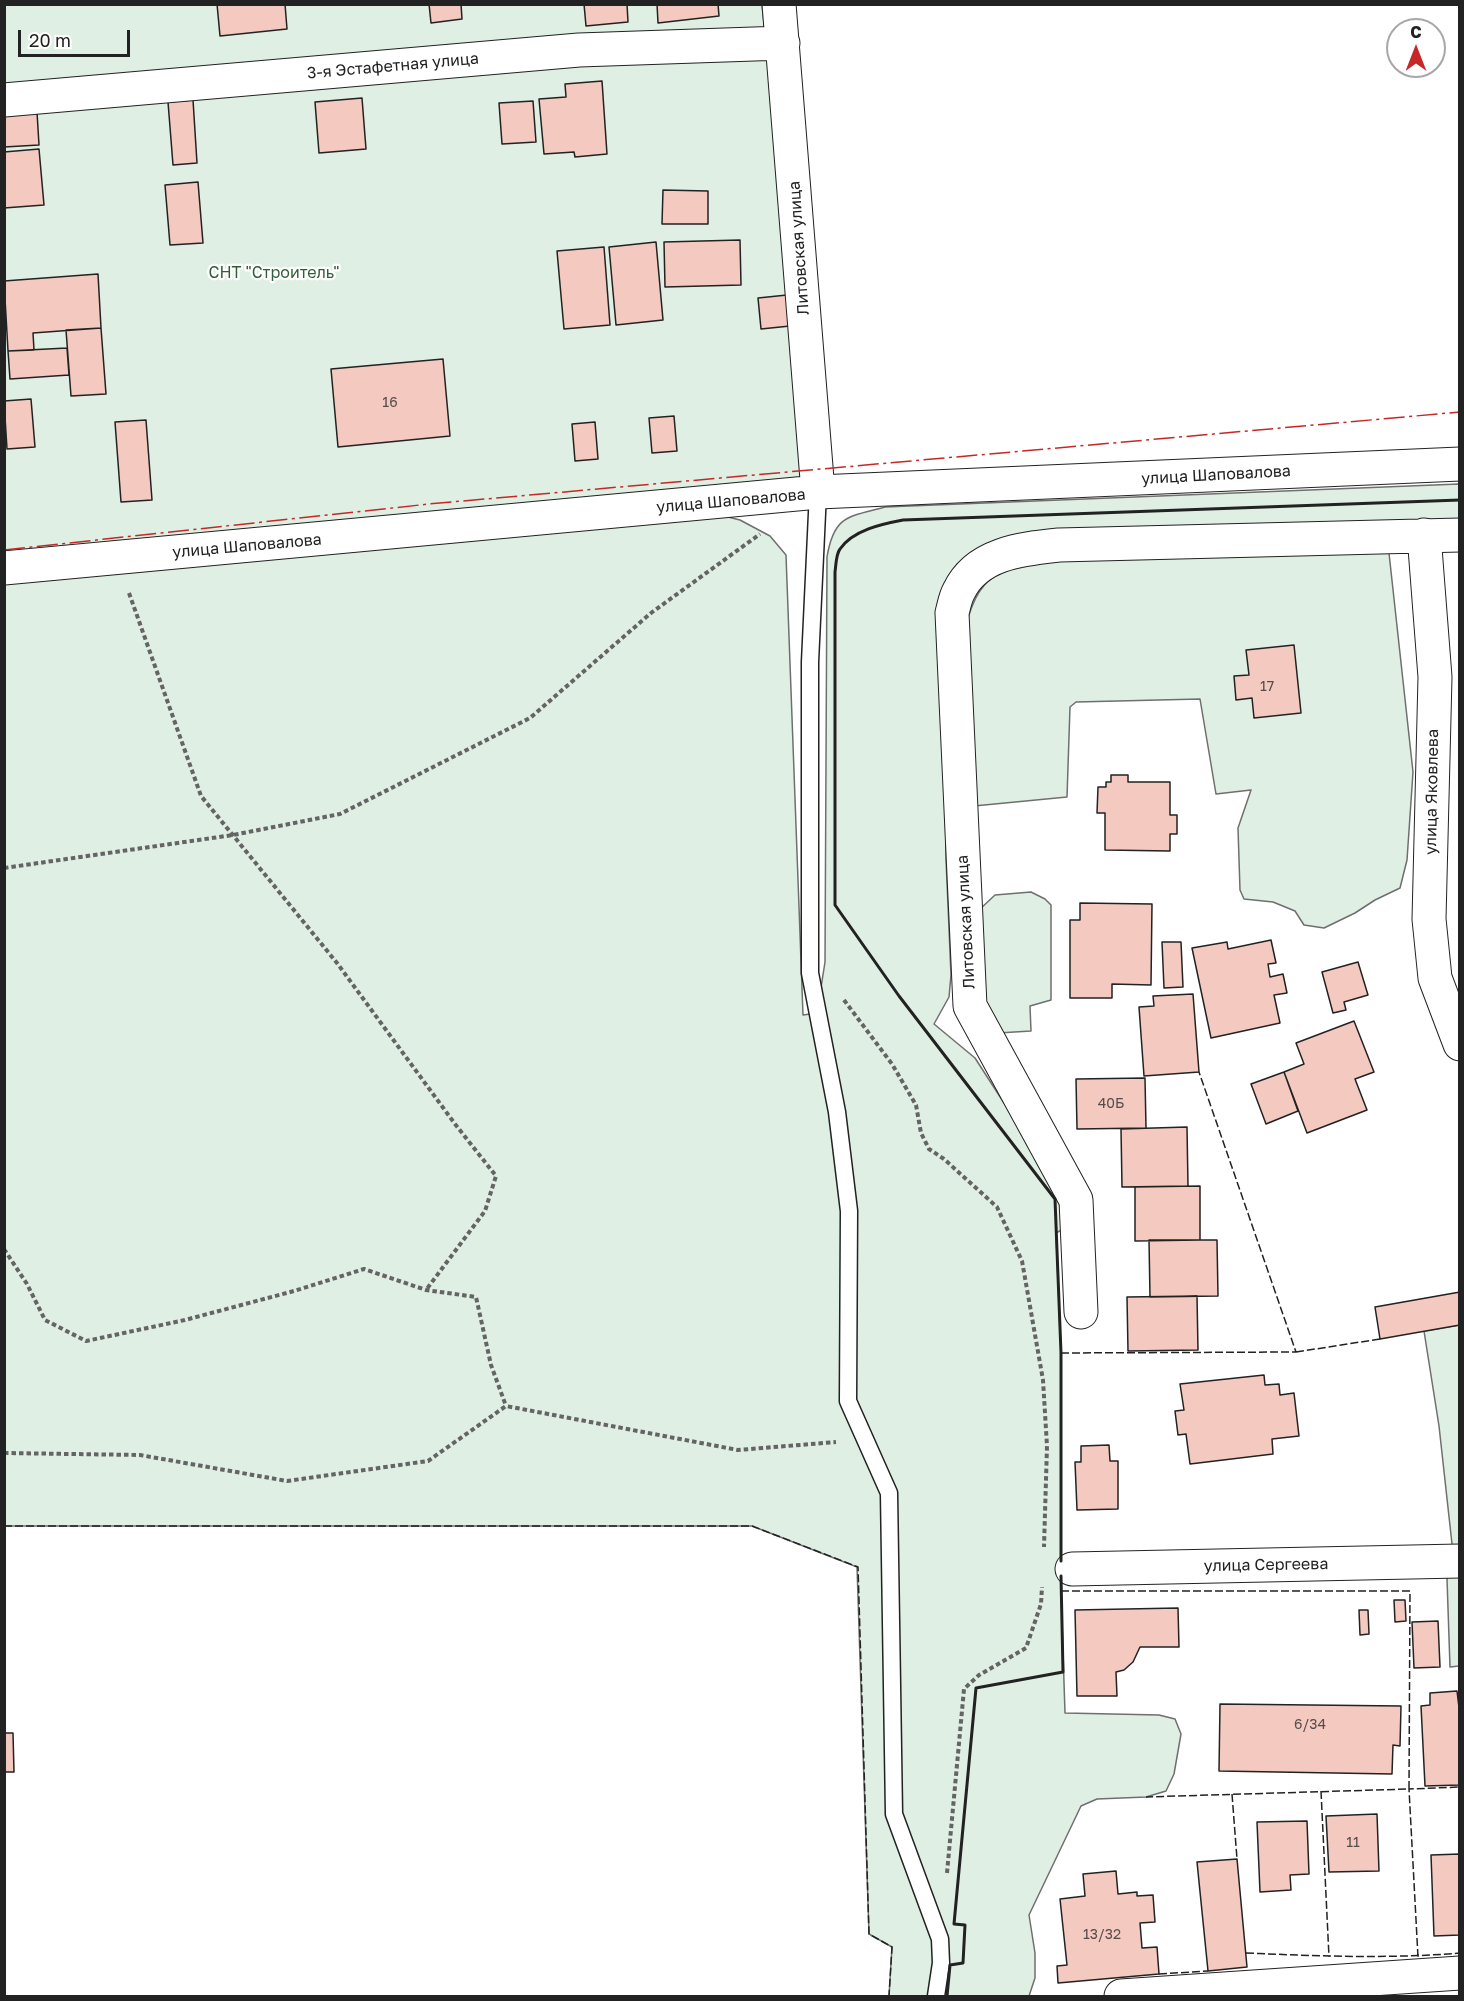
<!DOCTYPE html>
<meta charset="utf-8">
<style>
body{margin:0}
#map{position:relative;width:1464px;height:2001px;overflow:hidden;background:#fff;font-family:"Golos Text",sans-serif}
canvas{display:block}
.frame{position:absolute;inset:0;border:6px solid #222;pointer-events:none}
.north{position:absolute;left:1386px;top:18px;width:60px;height:60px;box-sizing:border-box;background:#fff;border:2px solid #a7a7a7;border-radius:50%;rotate:0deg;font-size:16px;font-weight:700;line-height:24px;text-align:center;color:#222}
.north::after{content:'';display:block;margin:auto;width:21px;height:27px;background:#c62828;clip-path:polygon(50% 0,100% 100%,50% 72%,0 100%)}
.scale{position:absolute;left:18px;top:30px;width:112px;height:27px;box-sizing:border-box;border:3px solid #222;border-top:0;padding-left:8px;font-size:18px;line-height:21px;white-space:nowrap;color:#222;-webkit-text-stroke:4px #fff;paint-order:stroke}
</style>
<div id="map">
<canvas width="1464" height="2001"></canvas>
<div class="frame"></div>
<div class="north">С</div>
<div class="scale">20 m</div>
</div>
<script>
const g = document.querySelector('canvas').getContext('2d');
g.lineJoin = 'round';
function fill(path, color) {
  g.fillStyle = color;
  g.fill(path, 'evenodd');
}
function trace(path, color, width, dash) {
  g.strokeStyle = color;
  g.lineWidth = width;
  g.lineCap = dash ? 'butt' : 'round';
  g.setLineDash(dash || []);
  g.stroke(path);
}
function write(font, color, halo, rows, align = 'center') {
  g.font = font + ' "Golos Text",sans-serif';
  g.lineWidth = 4.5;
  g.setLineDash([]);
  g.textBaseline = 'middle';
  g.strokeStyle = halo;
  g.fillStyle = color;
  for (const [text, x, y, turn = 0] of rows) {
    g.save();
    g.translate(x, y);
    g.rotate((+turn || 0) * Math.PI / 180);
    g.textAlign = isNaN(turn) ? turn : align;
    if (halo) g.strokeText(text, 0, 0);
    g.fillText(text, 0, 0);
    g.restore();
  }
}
const green = new Path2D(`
 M5,5H762L814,497L716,514L740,520L770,536L786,555L803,1015L817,1013L825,962L827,557C834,515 848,517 885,507L1459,484V523L1047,535L943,598L946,859L951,975L949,997L934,1024L975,1058L1064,1196L1065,1228L1056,1233L1061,1353V1591L1065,1713L1159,1715L1175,1719L1181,1734L1174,1774L1166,1791L1146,1797L1097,1799L1081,1806L1029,1915L1035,1953V1978L1029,1996H889L892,1947L869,1934L857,1567L752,1526H5Z
 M1388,544L1413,772L1407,860L1400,888L1375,900L1355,913L1324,928L1304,925L1295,911L1273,902L1244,899L1240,890L1238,828L1251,790L1216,794L1200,699L1076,702L1070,707L1067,797L974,806L968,618C978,584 989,579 1018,561Z
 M1031,892L1045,899L1051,905V1000L1030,1006L1031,1031L998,1033L983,1005L979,910L995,895Z
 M1459,1325V1553H1453L1439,1426L1424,1331Z
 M1459,1575V1666L1450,1667L1447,1579L1448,1576Z`);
fill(green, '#e0efe3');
trace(green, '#6f6f6f', 1.5);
const building = new Path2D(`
 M217,4H285L287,29L220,36Z
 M429,4H461L462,19L431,23Z
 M584,4H627L628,22L586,26Z
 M657,4H718L719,16L658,23Z
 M602,81L607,154L575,157L574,152L544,154L539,99L566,97L565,84Z
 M362,98L366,149L319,153L315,102Z
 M193,100L197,163L173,165L168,102Z
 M533,101L536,142L502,144L499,103Z
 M37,112L39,145L4,147V114Z
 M39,149L44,205L4,208V152Z
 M198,182L203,243L170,245L165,185Z
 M663,190L708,191V224H662Z
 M740,240L741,285L665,287L664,242Z
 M656,242L663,320L616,325L609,247Z
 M604,247L610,325L564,329L557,251Z
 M98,274L101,328L33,333L34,350L8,351L4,281Z
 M787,295L790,326L761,329L758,298Z
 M101,328L106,394L71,396L66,330Z
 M67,348L69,375L10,379L8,351Z
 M443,359L450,436L338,447L331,369Z
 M31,399L35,447L7,449L4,401Z
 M674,416L677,451L652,453L649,418Z
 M146,420L152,500L121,502L115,422Z
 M595,422L598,459L575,461L572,424Z
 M1294,645L1301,713L1254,718L1252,698L1236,700L1234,676L1249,675L1246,650Z
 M1111,775H1128V782H1170V815H1177V834H1170V851L1105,850V813H1097L1098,787H1106V782H1111Z
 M1080,903L1152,904L1151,985L1112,984V998H1070V920H1080Z
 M1271,940L1276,963L1268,964L1270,977L1283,974L1287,993L1274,995L1280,1023L1211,1038L1192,948L1227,942L1228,949Z
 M1162,942H1181L1183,987L1164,988Z
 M1358,962L1368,995L1344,1002L1346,1010L1333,1013L1322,972Z
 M1193,994L1199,1072L1144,1076L1139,1007L1154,1006L1153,996Z
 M1354,1021L1374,1072L1355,1079L1367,1110L1307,1133L1284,1072L1304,1064L1296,1043Z
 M1284,1072L1298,1111L1266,1124L1251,1084Z
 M1145,1078L1146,1128L1077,1129L1076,1079Z
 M1187,1127L1188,1186L1122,1187L1121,1129Z
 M1200,1186V1240L1135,1241V1187Z
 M1149,1240H1217L1218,1296L1150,1297Z
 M1460,1292V1325L1380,1339L1375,1307Z
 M1197,1296L1198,1350L1128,1351L1127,1297Z
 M1264,1375L1265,1385L1279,1384L1280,1395L1294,1393L1299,1436L1272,1439L1273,1454L1190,1464L1186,1434L1178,1435L1175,1411L1184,1410L1180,1384Z
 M1109,1445L1110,1461H1118V1509L1077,1510L1075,1462H1081V1446Z
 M1394,1600H1405L1406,1621L1395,1622Z
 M1178,1608L1179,1647H1140L1133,1662L1124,1670L1116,1672L1117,1696H1077L1075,1610Z
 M1359,1610H1368L1369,1634L1360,1635Z
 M1438,1621L1440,1667L1414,1668L1412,1622Z
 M1457,1691L1460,1716V1785L1425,1786L1421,1706L1430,1705V1693Z
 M1220,1704L1401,1706L1400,1746L1393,1745L1392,1774L1219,1771Z
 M4,1733H13L14,1772H4Z
 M1377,1814L1379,1871L1329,1872L1326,1816Z
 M1307,1821L1309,1874L1290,1875L1291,1890L1260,1892L1257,1822Z
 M1460,1854V1935L1434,1936L1431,1855Z
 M1237,1859L1247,1967L1208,1971L1197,1862Z
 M1116,1871L1118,1894L1137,1892V1896L1153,1895L1155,1922L1140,1923L1142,1948L1157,1947L1159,1974L1058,1983L1057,1966L1067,1965L1060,1899L1085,1896L1083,1874Z`);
fill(building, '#f3c9c0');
trace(building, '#222', 1.5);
const service = new Path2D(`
 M818,492L810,662V973L837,1112L849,1211L848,1401L889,1493L894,1814L940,1939L941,1963L936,1996`);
const minor = new Path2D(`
 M779,4L818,492
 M4,100L579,50L783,43
 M1424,535L1435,677L1429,919L1435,978L1460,1044
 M4,568L818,492L1460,464
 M1081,1312L1076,1200L970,1006L952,613C954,606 955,598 959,591C977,553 1022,549 1059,545L1460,535
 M1072,1569L1460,1561
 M1121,1996L1460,1973`);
trace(service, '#222', 19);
trace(minor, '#222', 35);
trace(new Path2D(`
 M129,593L201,796L337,963L455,1124L496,1176L485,1211L426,1290
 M4,868L233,835L340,814L530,718L651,613L760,534
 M844,1000L892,1064L916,1105L921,1133L929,1149L944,1159L997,1207L1022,1261L1043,1380L1047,1446L1044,1547
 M4,1249L27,1284L45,1320L86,1341L185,1320L294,1291L364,1269L426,1290L476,1297L491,1365L506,1406
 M4,1453L140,1455L287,1481L428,1461L506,1406L738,1450L836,1442
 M947,1873L964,1689L979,1675L1026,1648L1041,1604L1042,1587`), '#646464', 4, [4.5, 3]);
trace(service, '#fff', 16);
trace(minor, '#fff', 33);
trace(new Path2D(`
 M1296,1352L1380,1339
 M1061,1353L1296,1352L1199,1072
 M4,1526H752L858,1567L869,1934L892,1947L889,1996
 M1061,1591H1410L1409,1789L1146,1797
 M1321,1791L1329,1957
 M1232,1794L1237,1859
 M1246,1953C1317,1956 1388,1959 1460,1953
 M1418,1957L1409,1789L1460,1787
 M1159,1974L1208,1971`), '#222', 1.5, [8, 3]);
trace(new Path2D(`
 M1061,1561V1353L1055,1199L899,996L835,905V572C836,565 836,554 840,549C853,530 882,524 903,520L1460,500
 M947,1996L950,1965L963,1963L965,1925L954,1924L976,1688L1063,1672L1061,1576`), '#222', 3);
trace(new Path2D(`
 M4,550L429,504L1460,412`), '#c62828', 1.5, [21, 4.5, 3, 4.5]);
write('14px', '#564c4a', null, [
 ["16",390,403],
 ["17",1267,687],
 ["40Б",1111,1104],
 ["6/34",1310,1725],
 ["11",1353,1843],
 ["13/32",1102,1935]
]);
write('16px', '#222', '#fff', [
 ["3-я Эстафетная улица",393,66,-5],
 ["Литовская улица",799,248,-94],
 ["улица Шаповалова",1216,475,-3],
 ["улица Шаповалова",731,501,-5],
 ["улица Шаповалова",247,546,-5],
 ["улица Яковлева",1432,792,-89],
 ["Литовская улица",966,922,-93],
 ["улица Сергеева",1266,1565,-1]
]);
write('16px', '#2f5e38', '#fff', [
 ["СНТ \"Строитель\"",274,273]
]);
</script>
